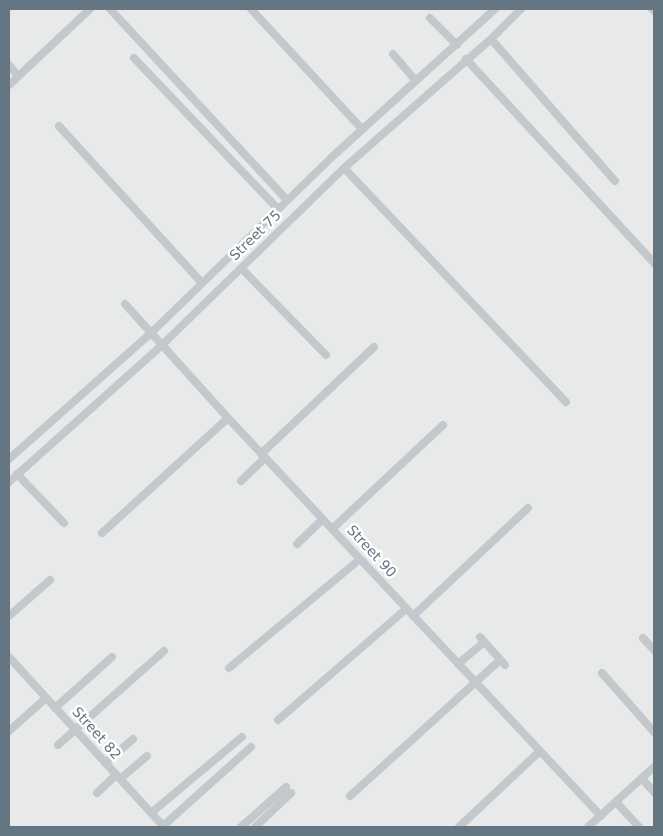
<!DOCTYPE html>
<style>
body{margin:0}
#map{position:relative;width:663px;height:836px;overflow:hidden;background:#fafaf8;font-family:"DejaVu Sans",sans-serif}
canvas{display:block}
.frame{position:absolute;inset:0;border:10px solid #657683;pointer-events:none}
</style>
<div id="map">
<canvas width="663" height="836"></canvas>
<div class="frame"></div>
</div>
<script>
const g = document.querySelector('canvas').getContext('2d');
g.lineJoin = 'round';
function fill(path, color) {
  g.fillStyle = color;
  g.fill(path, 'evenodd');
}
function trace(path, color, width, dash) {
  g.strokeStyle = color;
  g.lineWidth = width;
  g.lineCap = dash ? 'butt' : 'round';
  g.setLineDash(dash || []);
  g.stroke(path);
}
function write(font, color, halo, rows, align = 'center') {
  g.font = font + ' "DejaVu Sans",sans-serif';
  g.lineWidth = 5;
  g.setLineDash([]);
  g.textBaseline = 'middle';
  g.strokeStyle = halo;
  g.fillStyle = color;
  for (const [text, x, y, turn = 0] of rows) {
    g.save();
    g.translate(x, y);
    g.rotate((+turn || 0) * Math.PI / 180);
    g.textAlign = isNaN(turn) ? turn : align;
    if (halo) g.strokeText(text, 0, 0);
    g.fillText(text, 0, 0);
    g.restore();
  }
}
fill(new Path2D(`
 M9,9H654V827H9Z`), '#e8e9e9');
trace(new Path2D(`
 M110,9L287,200
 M251,9L362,129
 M652,9L654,11
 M430,18L457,45
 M491,39L615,181
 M393,54L416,81
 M134,58L278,209
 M466,59L654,263
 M9,65L18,76
 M9,85L90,9
 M59,126L202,283
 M344,168L566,402
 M241,268L326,355
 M125,304L228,418L601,816
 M261,454L374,347
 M9,459L150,334L333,156L495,9
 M17,474L64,523
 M241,481L265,458
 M9,482L161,346L344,168L491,39L521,9
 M332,529L443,425
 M102,533L228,418
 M297,544L323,519
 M9,616L50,580
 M413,616L528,508
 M480,637L505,665
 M643,638L654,650
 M9,657L164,827
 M458,664L484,642
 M229,668L360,559
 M602,673L654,732
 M55,708L112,657
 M278,720L406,609
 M9,731L46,698
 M58,745L164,651
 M105,763L133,739
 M120,779L147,756
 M642,779L654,792
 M97,793L116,775
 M350,796L500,660
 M616,802L639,827
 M151,813L242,737
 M163,826L251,747
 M241,827L286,787
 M255,827L291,793
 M459,827L540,751
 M588,827L654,767`), '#c3c8cc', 8);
write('14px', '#657683', '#fff', [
 ["Street 75",256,236,-44],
 ["Street 90",371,552,47],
 ["Street 82",96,734,48]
]);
</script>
